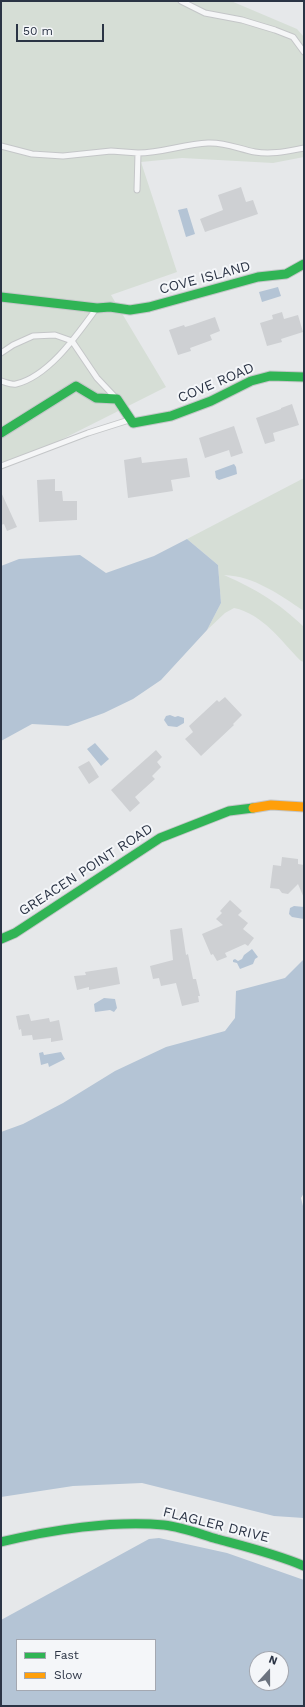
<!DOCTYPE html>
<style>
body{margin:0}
#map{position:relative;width:305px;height:1707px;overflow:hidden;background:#e6e8ea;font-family:"Work Sans",sans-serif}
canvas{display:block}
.frame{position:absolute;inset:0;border:2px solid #2b3445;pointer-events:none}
.legend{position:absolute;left:16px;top:1639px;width:140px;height:52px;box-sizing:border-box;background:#f4f6f9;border:1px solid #a4a8b1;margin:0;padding:5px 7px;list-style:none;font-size:12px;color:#2b3445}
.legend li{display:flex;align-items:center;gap:8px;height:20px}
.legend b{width:20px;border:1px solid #a4a8b1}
.north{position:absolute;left:249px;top:1651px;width:40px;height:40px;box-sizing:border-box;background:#f4f6f9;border:1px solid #a4a8b1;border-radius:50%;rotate:21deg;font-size:11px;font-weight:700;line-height:16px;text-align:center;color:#2b3445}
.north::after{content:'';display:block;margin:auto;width:14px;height:18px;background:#6c737f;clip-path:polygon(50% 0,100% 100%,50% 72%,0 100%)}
.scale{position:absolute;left:16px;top:24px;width:88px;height:18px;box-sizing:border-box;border:2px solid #2b3445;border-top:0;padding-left:5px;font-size:12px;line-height:14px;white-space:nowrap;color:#2b3445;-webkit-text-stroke:3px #f4f6f9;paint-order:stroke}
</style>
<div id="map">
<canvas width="305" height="1707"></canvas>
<div class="frame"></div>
<ul class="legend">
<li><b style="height:5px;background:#30b455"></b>Fast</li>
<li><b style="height:5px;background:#ff9f0a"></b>Slow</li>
</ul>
<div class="north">N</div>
<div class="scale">50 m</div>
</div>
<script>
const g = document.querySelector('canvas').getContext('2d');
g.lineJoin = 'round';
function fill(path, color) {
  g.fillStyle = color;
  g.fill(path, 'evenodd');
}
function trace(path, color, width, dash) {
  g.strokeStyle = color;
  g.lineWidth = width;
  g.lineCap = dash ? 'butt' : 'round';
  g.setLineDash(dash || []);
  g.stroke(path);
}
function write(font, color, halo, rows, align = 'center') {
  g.font = font + ' "Work Sans",sans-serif';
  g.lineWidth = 4;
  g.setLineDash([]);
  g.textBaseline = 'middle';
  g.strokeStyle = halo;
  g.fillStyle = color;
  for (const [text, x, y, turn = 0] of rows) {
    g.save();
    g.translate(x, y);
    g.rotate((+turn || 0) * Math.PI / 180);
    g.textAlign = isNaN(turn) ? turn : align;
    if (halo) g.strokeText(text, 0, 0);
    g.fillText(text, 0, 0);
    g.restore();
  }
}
fill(new Path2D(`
 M1,1H231L297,29L304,37V157L273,163L182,158L141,162L177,272L111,295L166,387L1,470Z
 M304,478V611C280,595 254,576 224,575C256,589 279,603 304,627V662L301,661C281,641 263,614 234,608L225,613L207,630L221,603L218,565L187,539Z`), '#d6ded6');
fill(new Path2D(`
 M187,208L195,234L186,237L178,210Z
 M278,287L281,296L262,302L259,292Z
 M234,464L236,467L237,474L219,480L216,478L215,471Z
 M187,539L218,565L221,603L207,630L161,680L133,699L104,713L68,726L32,724L1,741V566L19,559L80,555L106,573L154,556Z
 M170,715L175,717L178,716L184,718V723L177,727L168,726L164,720L166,716Z
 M95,743L109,759L101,766L87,749Z
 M294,906L304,907V919L292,917L289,914L290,908Z
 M252,949L258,957L255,959L253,964L240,969L237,963L233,962V960L235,959L238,961L242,959L244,955Z
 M304,959V1193L301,1198L304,1210V1518L274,1516L142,1483L73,1486L1,1497V1132L23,1124L63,1103L115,1071L166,1047L225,1031L235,1018L236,991L285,978Z
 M104,998L115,999L117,1008L114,1012L110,1010L95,1012L94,1004Z
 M43,1052L44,1055L61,1052L65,1059L49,1067L48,1063L41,1065L39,1053Z
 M159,1538L227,1553L304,1580V1706H1V1620L149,1539ZM17,1640H155V1690H17ZM257,1659H281V1683H257Z`), '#b4c4d5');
fill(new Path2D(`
 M241,187L246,202L253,200L258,214L205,232L200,219L223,210L218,195Z
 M282,312L284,319L298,315L303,332L281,339L282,342L267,346L260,323L273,319L272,315Z
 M215,317L220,331L210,335L212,340L190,348L191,351L178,355L169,330L184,325L185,327L192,325Z
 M292,404L299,425L273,433L275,441L265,444L256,418L281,409V408Z
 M234,426L243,453L231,457L229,450L205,458L199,438Z
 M141,457L142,463L187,458L190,477L171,480L173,491L128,498L124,460Z
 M55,479V491H62L63,501H77V520L39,522L37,480Z
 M1,492L17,527L7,531L4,524L1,525Z
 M225,697L242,715L233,724L234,725L201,756L185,739L193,732L189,726L217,700L219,702Z
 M156,750L162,757L157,762L161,767L152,776L155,779L135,797L140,803L130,812L111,790Z
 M89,761L99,777L89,784L78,767Z
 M282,857L298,859V864L304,865V898L298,884L288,894L282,893L279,889L270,888L273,865L281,866Z
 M230,900L242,911L238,915L248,923L243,929L254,938L248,946L245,944L225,953L227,957L217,961L213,954L211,955L202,934L223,925L216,919L222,913L220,911Z
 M182,928L186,955L188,954L193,979H196L200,996H198L199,1002L182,1006L176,983L161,986L159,978L153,979L150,966L173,960L170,930Z
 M117,967L120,984L89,990V987L77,990L74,976L86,975L85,972Z
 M29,1014L31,1021L49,1018L50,1022L59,1020L63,1040L51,1042V1038L33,1040L32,1035L22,1036L21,1029L19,1030L16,1016Z`), '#ced0d3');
const lane = new Path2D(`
 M181,1L205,13L242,20L275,30L293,37L304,52
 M1,146L32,154L63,156L111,151L138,153L137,190
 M138,153C162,153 184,144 208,143C225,142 239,149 255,152C272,155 288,151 304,148
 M1,353L13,345L33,336L55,335L72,341L97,378L114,396
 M1,381C5,382 12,385 16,384C49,376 77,335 96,309
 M1,466L88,433L129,420`);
const fast = new Path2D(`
 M1,297L97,308L110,307L130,310L149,307L258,277L286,274L304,264
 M1,433L76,386L96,398L117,399L133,423L171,416L211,401L251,381L270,376L304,377
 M1,939L15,933L160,838L229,811L253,808
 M1,1542C50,1530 114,1520 164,1525C182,1527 200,1534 217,1539C247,1547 276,1554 304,1566`);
const slow = new Path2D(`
 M253,808L271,805L304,807`);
trace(lane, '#c4c6c8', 7);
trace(fast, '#c4c6c8', 11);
trace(slow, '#c4c6c8', 11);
trace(lane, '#f5f6f7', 5);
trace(fast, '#30b455', 9);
trace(slow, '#ff9f0a', 9);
write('14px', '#2b3445', '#f4f6f9', [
 ["COVE ISLAND",205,278,-15],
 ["COVE ROAD",216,383,-23],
 ["GREACEN POINT ROAD",86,870,-33],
 ["FLAGLER DRIVE",216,1525,14]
]);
</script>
